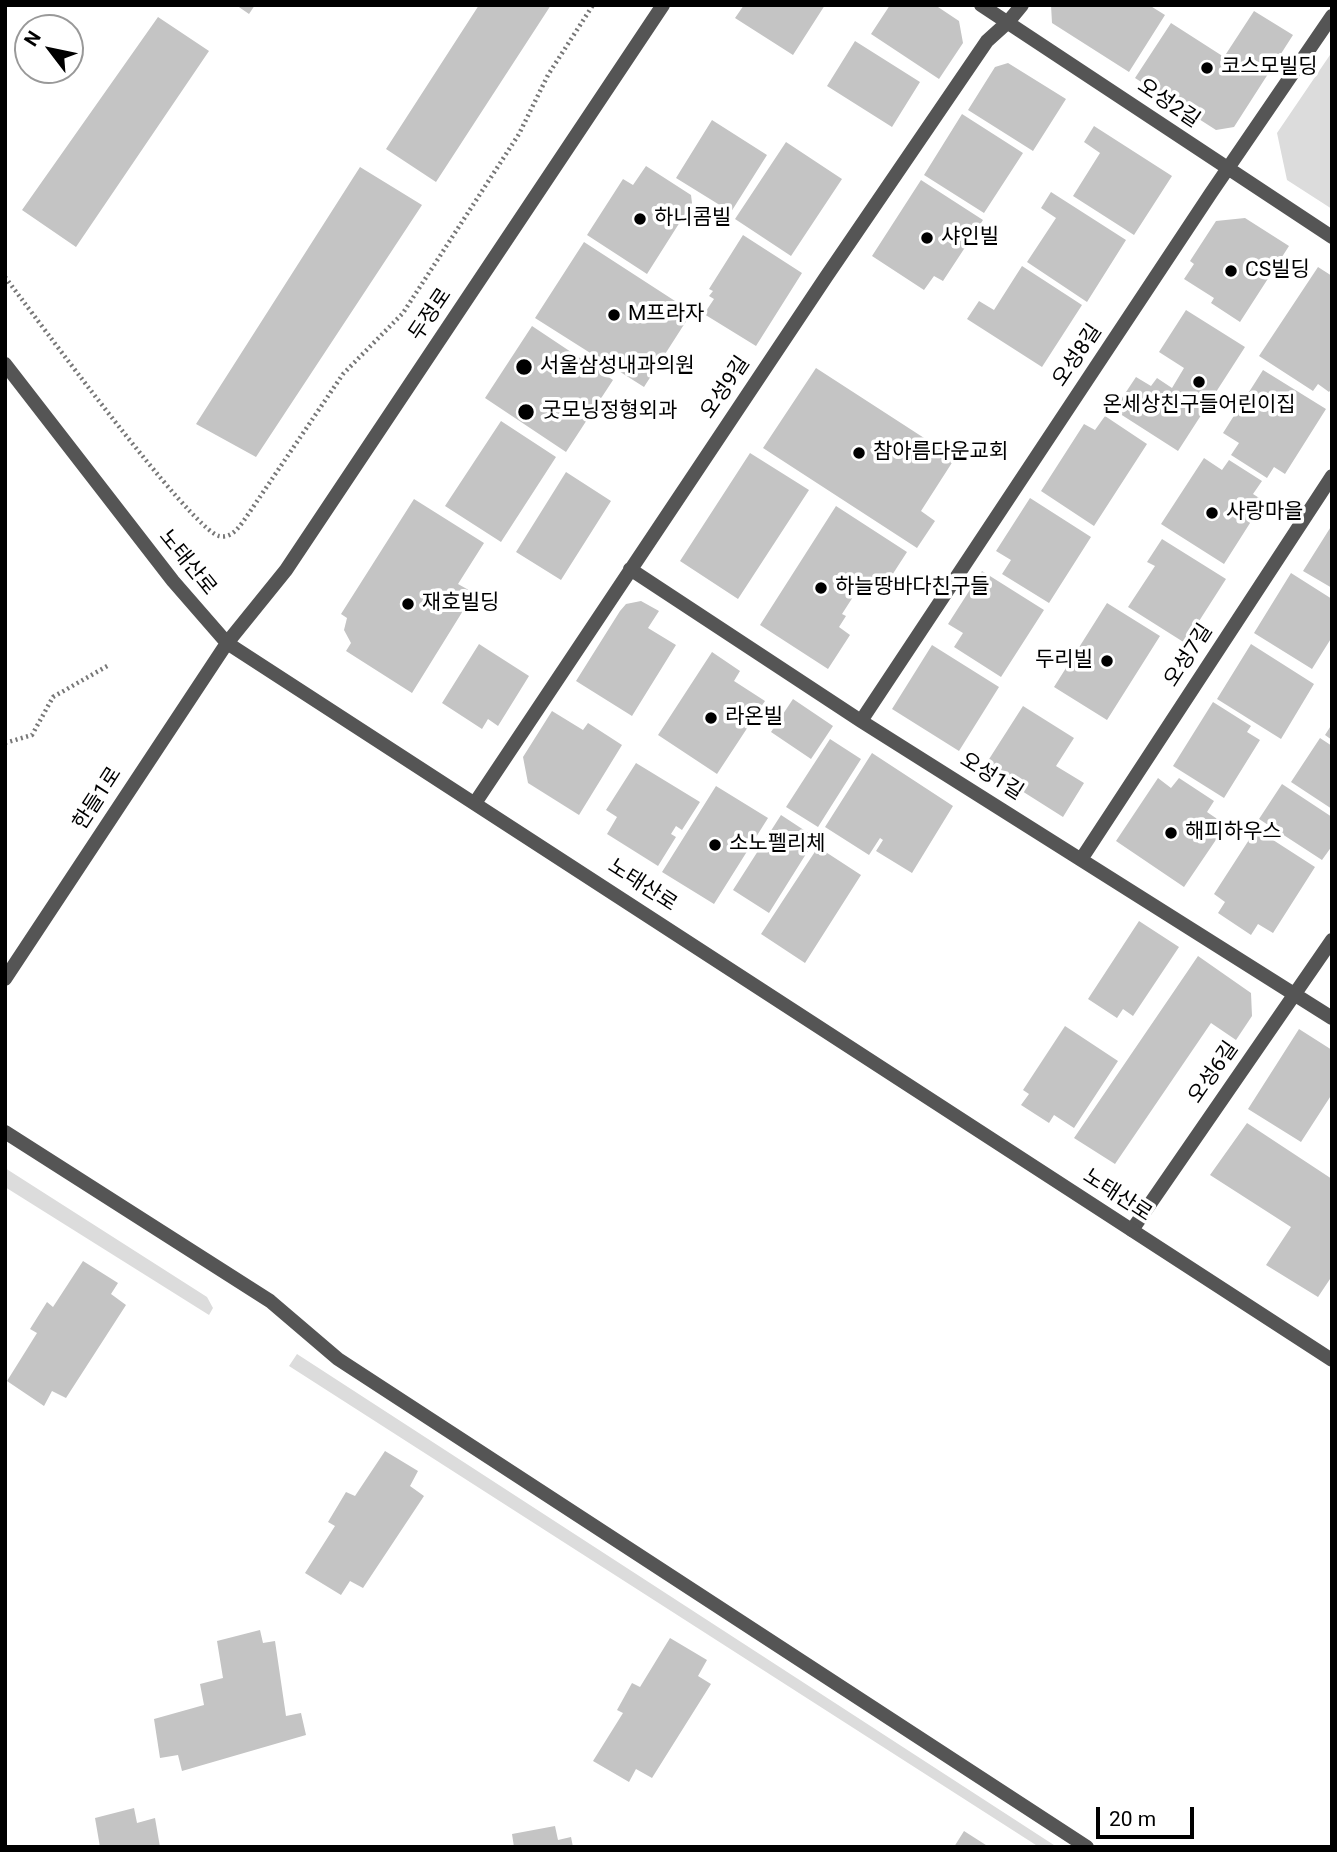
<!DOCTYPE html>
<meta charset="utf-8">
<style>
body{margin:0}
#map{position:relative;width:1337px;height:1852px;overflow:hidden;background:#fff;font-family:Roboto,sans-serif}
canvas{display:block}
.frame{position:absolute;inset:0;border:7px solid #000;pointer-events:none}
.north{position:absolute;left:14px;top:14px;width:70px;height:70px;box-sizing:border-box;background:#fff;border:2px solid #999;border-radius:50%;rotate:302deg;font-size:19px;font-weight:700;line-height:28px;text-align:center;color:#000}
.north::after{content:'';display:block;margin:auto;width:24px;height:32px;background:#000;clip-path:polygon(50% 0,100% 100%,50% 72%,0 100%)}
.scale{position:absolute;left:1096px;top:1807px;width:98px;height:32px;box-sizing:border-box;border:4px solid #000;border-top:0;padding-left:9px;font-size:21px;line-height:24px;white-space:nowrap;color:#000;-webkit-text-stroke:5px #fff;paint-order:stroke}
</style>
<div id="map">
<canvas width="1337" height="1852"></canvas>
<div class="frame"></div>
<div class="north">N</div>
<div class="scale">20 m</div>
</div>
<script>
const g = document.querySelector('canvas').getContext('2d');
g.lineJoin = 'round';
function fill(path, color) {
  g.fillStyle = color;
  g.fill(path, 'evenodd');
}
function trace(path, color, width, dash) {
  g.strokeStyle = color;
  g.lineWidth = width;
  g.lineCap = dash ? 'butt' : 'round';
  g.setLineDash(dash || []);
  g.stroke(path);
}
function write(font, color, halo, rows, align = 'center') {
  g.font = font + ' Roboto,"Noto Sans KR",sans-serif';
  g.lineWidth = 7;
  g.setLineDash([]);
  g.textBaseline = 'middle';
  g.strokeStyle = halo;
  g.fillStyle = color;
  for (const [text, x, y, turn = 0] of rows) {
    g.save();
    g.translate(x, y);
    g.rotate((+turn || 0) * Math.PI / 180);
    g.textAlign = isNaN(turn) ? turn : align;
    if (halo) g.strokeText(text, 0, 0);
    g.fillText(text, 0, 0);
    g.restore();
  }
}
fill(new Path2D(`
 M1332,52V209L1287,180L1277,133Z
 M5,1168L207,1297L213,1308L209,1315L5,1187Z
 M297,1354L1057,1847H1039L289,1366Z`), '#dcdcdc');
fill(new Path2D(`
 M236,5H255L249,14Z
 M479,5H551L436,182L386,149Z
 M744,5H825L793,55L735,18Z
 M890,5H935L959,21L963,43L939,79L871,34Z
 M1051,5H1149L1165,15L1129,72L1052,23Z
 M1254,11L1293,35L1234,127L1216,130L1135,78L1171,23L1224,57Z
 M158,17L209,51L76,247L22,210Z
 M855,41L920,82L892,127L827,86Z
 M1008,63L1066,99L1033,151L968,110L995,67Z
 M962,114L1023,153L984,213L924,175Z
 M712,120L767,155L731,212L676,178Z
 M1094,126L1172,176L1134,235L1073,196L1100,153L1084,142Z
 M786,142L842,179L791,256L735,219Z
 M646,166L691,195L692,203L647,274L587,235L623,179L633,185Z
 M360,167L422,205L256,457L196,424Z
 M921,180L983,220L943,281L934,276L924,290L872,256Z
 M1051,192L1126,240L1087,302L1027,262L1056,218L1041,208Z
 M1245,218L1289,246L1240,322L1211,303L1214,298L1184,279L1194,264L1190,261L1216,221Z
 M743,235L802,273L756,346L704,314L714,299L709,296L713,291L709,289Z
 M584,242L692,312L644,387L535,318Z
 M1022,266L1082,305L1042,367L967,319L979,301L994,310Z
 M1318,267L1332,276V388L1329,392L1318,384L1313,391L1259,356Z
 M1186,310L1245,347L1178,451L1114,410L1136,377L1151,386L1157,378L1172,388L1184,368L1159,352Z
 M532,326L613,380L566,452L485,398Z
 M816,368L955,458L921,511L935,521L917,548L763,448Z
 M1263,370L1326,409L1285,474L1274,467L1267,478L1231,455L1239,443L1223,433Z
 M1105,416L1147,444L1094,526L1041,491L1084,424L1095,430Z
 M501,421L556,457L501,542L445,506Z
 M750,453L809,490L738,599L680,561Z
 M1204,458L1222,470L1229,460L1262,481L1253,494L1264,501L1224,564L1161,524Z
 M566,472L611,501L561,580L516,552Z
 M1030,498L1091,537L1049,603L1002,574L1011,560L996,551Z
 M414,499L484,543L458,584L474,593L412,693L346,651L351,643L344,630L347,618L341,614Z
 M836,506L907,552L885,586L873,578L866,590L860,586L842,614L846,616L839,627L850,635L828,669L760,625Z
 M1332,525V588L1303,571Z
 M1162,539L1226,579L1185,643L1128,607L1155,566L1147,562Z
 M982,571L1044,610L1001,677L954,647L963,633L948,624Z
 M1291,573L1332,599V637L1312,669L1254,633Z
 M641,601L659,611L648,628L676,645L632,716L576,681L620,611L626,604Z
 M1107,603L1160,636L1107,720L1054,687Z
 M479,644L529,676L498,726L488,719L482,729L442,703Z
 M1251,644L1314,684L1281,739L1217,699Z
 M932,645L999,687L959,751L892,709Z
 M712,652L740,671L734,681L765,701L717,774L658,735Z
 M793,699L833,726L811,759L771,732Z
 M1213,702L1251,726L1247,732L1260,740L1224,798L1173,766Z
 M1023,706L1074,738L1056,766L1084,783L1063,817L984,767Z
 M552,711L583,730L588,723L622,745L579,815L528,783L523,757Z
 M1332,724V740L1325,735Z
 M1320,738L1332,746V809L1291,782Z
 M830,739L861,759L818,827L786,807Z
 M872,753L953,806L912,873L876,851L883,840L880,838L869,855L825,827Z
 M636,763L700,802L682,830L676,826L671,834L676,837L658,866L607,834L617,817L606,810Z
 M1158,778L1171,788L1179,778L1214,801L1207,812L1226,825L1184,887L1116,841Z
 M1282,784L1332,817V846L1322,860L1259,819Z
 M716,786L768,818L714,904L662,872Z
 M781,815L816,838L769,913L733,890Z
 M1256,829L1315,867L1273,933L1258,924L1251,935L1218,913L1225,902L1214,894Z
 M818,847L861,875L805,963L761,934Z
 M1139,921L1179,947L1133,1016L1123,1009L1117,1018L1088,999Z
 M1198,956L1251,993L1252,1016L1236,1040L1211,1023L1115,1164L1074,1138Z
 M1065,1026L1118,1061L1074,1128L1054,1115L1049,1123L1021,1105L1029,1094L1023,1090Z
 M1299,1029L1332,1050V1094L1301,1142L1248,1109Z
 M1247,1123L1332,1179V1276L1318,1297L1266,1265L1291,1227L1210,1175Z
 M83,1261L118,1283L111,1294L126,1305L66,1398L52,1391L44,1406L7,1381L37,1333L30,1329L47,1302L53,1307Z
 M385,1451L418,1471L410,1486L424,1496L363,1588L350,1581L341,1595L305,1573L335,1526L328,1522L346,1492L355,1496Z
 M260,1630L263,1643L275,1641L286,1716L301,1713L306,1735L182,1771L178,1755L160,1758L154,1719L204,1705L200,1684L223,1678L217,1641Z
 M670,1638L707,1660L698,1676L711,1684L652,1778L636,1769L629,1782L593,1761L623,1713L617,1710L632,1683L640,1687Z
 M134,1808L137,1823L155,1818L160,1847H100L95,1818Z
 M555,1826L558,1840L571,1837L573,1847H514L512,1834Z
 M964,1831L989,1847H954Z`), '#c4c4c4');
trace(new Path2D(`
 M5,277C34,315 190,528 219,536C232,539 240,526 247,516L343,374L403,313L519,134L548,75L593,5
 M5,743L32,735L53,697L109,665`), '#777', 4.5, [2, 3.5]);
trace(new Path2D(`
 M981,5L1332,237
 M630,569L861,721L1332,1018
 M861,721L1211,193L1332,16
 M475,803L826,277L987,41L1008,22L1022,5
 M1082,858L1332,476
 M5,1132L270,1301L338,1359L1087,1847
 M1132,1230L1332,940`), '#555', 14);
trace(new Path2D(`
 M5,364L173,581L227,643L1332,1360
 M5,979L227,643L286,570L663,5`), '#555', 14);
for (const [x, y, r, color] of [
 [1207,68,7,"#000"],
 [640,219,7,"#000"],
 [927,238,7,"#000"],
 [1231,271,7,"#000"],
 [614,315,7,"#000"],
 [524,367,9,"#000"],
 [1199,382,7,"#000"],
 [526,412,9,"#000"],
 [859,453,7,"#000"],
 [1212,513,7,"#000"],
 [821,588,7,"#000"],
 [408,604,7,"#000"],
 [1107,661,7,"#000"],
 [711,718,7,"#000"],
 [1171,833,7,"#000"],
 [715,845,7,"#000"]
]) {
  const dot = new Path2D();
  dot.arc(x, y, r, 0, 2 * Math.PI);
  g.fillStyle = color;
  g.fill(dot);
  trace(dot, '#fff', 2.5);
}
write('21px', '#000', '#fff', [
 ["코스모빌딩",1221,68],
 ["하니콤빌",654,219],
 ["샤인빌",941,238],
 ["CS빌딩",1245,271],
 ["M프라자",628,315],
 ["서울삼성내과의원",540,367],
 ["온세상친구들어린이집",1199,406,"center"],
 ["굿모닝정형외과",542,412],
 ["참아름다운교회",873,453],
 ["사랑마을",1226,513],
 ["하늘땅바다친구들",835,588],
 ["재호빌딩",422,604],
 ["두리빌",1093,661,"right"],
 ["라온빌",725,718],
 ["해피하우스",1185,833],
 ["소노펠리체",729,845]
], 'left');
write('21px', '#000', '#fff', [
 ["오성2길",1168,104,34],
 ["두정로",431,315,-56],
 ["오성8길",1078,356,-56],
 ["오성9길",726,388,-56],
 ["노태산로",187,563,51],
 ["오성7길",1189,656,-57],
 ["오성1길",991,777,32],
 ["한들1로",98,799,-57],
 ["노태산로",642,886,33],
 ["오성6길",1214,1073,-55],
 ["노태산로",1117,1196,33]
]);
</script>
